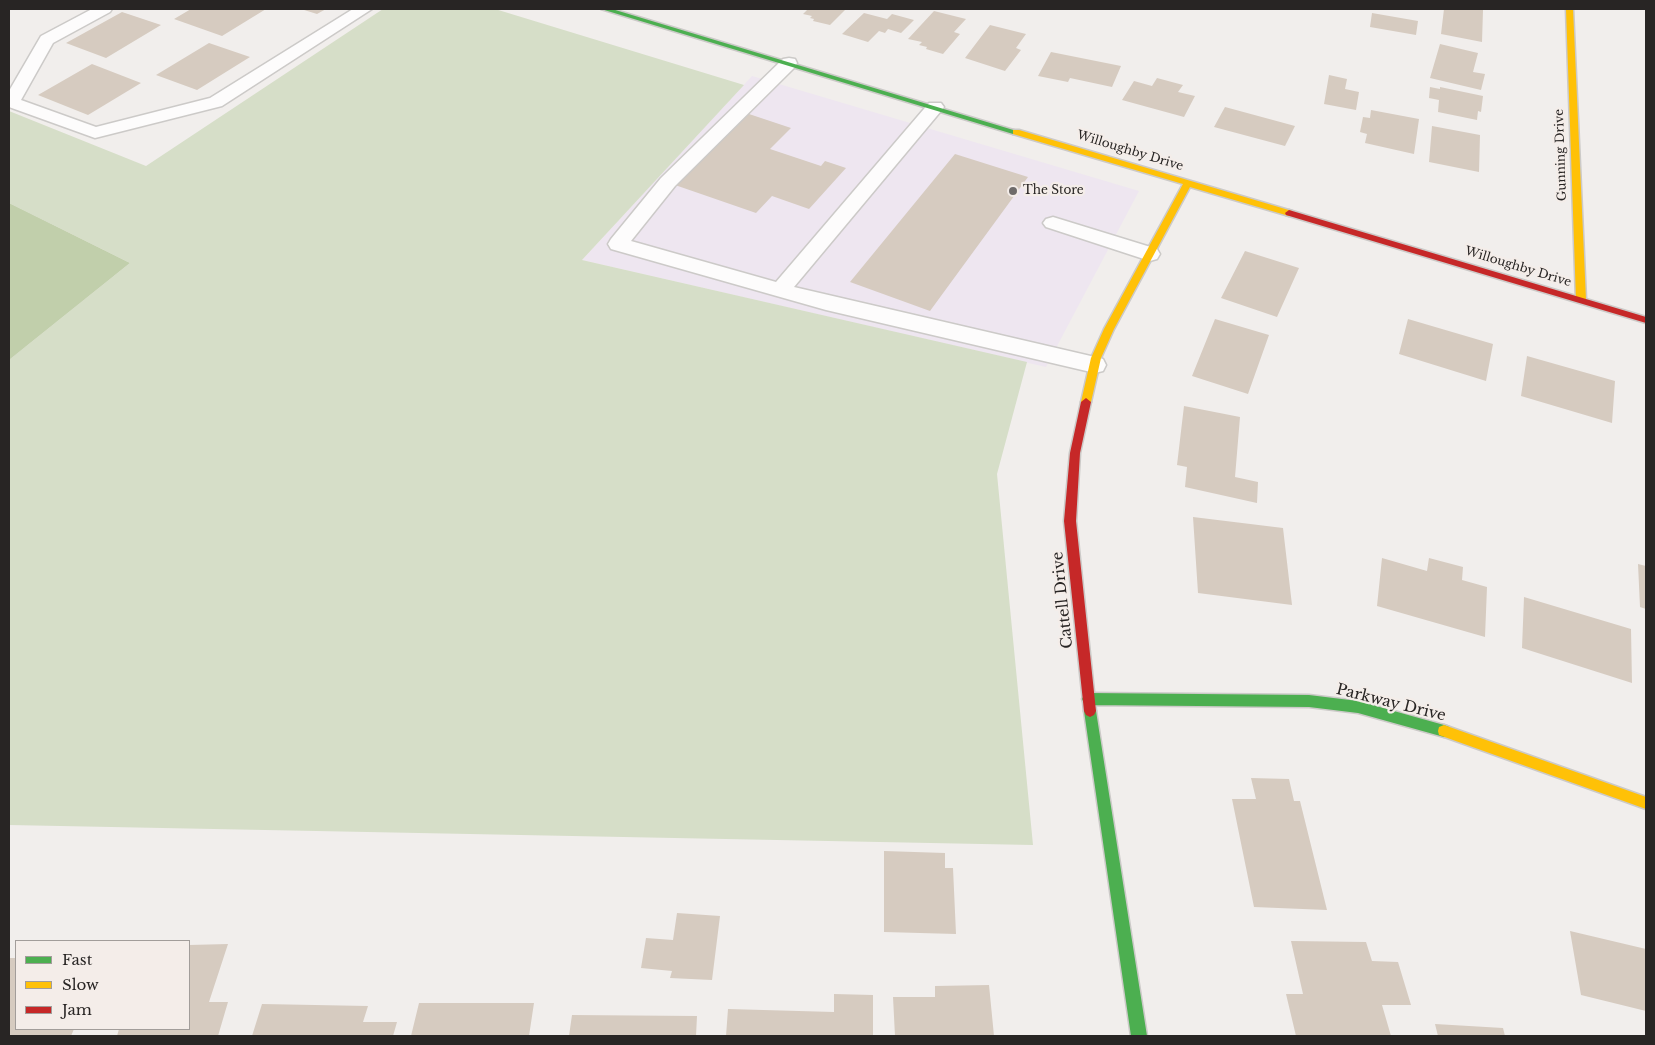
<!DOCTYPE html>
<style>
body{margin:0}
#map{position:relative;width:1655px;height:1045px;overflow:hidden;background:#f1eeec;font-family:"Libre Baskerville",serif}
canvas{display:block}
.frame{position:absolute;inset:0;border:10px solid #282524;pointer-events:none}
.legend{position:absolute;left:15px;top:940px;width:175px;height:90px;box-sizing:border-box;background:#f4ede9;border:1px solid #a29d9a;margin:0;padding:6px 9px;list-style:none;font-size:15px;color:#282524}
.legend li{display:flex;align-items:center;gap:10px;height:25px}
.legend b{width:25px;border:1px solid #a29d9a}
</style>
<div id="map">
<canvas width="1655" height="1045"></canvas>
<div class="frame"></div>
<ul class="legend">
<li><b style="height:6px;background:#4caf50"></b>Fast</li>
<li><b style="height:6px;background:#ffc107"></b>Slow</li>
<li><b style="height:6px;background:#c62828"></b>Jam</li>
</ul>
</div>
<script>
const g = document.querySelector('canvas').getContext('2d');
g.lineJoin = 'round';
function fill(path, color) {
  g.fillStyle = color;
  g.fill(path, 'evenodd');
}
function trace(path, color, width, dash) {
  g.strokeStyle = color;
  g.lineWidth = width;
  g.lineCap = dash ? 'butt' : 'round';
  g.setLineDash(dash || []);
  g.stroke(path);
}
function write(font, color, halo, rows, align = 'center') {
  g.font = font + ' "Libre Baskerville",serif';
  g.lineWidth = 4.5;
  g.setLineDash([]);
  g.textBaseline = 'middle';
  g.strokeStyle = halo;
  g.fillStyle = color;
  for (const [text, x, y, turn = 0] of rows) {
    g.save();
    g.translate(x, y);
    g.rotate((+turn || 0) * Math.PI / 180);
    g.textAlign = isNaN(turn) ? turn : align;
    if (halo) g.strokeText(text, 0, 0);
    g.fillText(text, 0, 0);
    g.restore();
  }
}
fill(new Path2D(`
 M752,76L1139,191L1046,367L582,260Z`), '#eee6f0');
fill(new Path2D(`
 M383,9H495L744,85L582,260L1027,362L997,474L1033,845L9,825V360L130,263L9,203V111L146,166Z`), '#d6dec8');
fill(new Path2D(`
 M9,203L130,263L9,360Z`), '#c1cfab');
fill(new Path2D(`
 M191,9H266L222,36L174,19Z
 M301,9H326L317,14Z
 M808,9H846L830,25L813,21L814,19L810,18L812,16L803,14Z
 M1444,9L1483,10L1482,42L1441,34Z
 M934,11L966,19L954,32L960,34L943,54L926,49L927,47L919,45L922,42L908,39Z
 M122,12L161,25L106,58L66,43Z
 M864,13L887,19L892,14L914,20L901,33L888,29L885,33L879,31L868,42L842,34Z
 M1372,13L1418,21L1416,35L1370,27Z
 M990,25L1026,34L1016,48L1021,50L1005,71L965,58Z
 M209,43L250,57L197,90L156,75Z
 M1440,44L1478,53L1473,72L1485,74L1481,90L1430,78Z
 M1051,52L1121,66L1112,87L1070,78L1068,82L1038,76Z
 M92,64L141,83L88,115L38,95Z
 M1329,75L1347,79L1345,89L1359,92L1356,110L1324,104Z
 M1157,78L1183,85L1178,92L1195,96L1184,117L1122,100L1134,81L1152,86Z
 M1430,87L1440,89V87L1483,96L1481,112L1478,111L1477,120L1438,112L1439,100L1429,98Z
 M1225,107L1295,126L1285,146L1214,127Z
 M1371,110L1419,119L1414,154L1365,143L1367,134L1360,132L1363,117L1370,118Z
 M749,114L791,128L770,149L821,166L825,161L846,168L809,209L772,196L756,213L675,185Z
 M1432,126L1480,135L1479,172L1429,162Z
 M955,154L1028,177L930,311L850,282Z
 M1245,251L1299,268L1277,317L1221,298Z
 M1215,319L1269,335L1248,394L1192,376Z
 M1408,319L1493,344L1486,381L1399,354Z
 M1527,356L1615,381L1612,423L1521,396Z
 M1184,406L1240,417L1235,477L1258,482L1257,503L1185,487L1187,467L1177,465Z
 M1193,517L1283,528L1292,605L1198,593Z
 M1382,558L1427,571L1429,558L1463,567L1462,580L1487,587L1485,637L1377,606Z
 M1638,564L1646,566V609L1640,607Z
 M1524,597L1631,629L1632,683L1522,648Z
 M1251,778L1289,779L1294,801H1300L1327,910L1254,907L1232,799H1256Z
 M884,851L945,853V868H953L956,934L884,932Z
 M677,913L720,916L712,980L670,978L672,971L641,968L646,938L673,940Z
 M1570,931L1646,949V1011L1581,995Z
 M1291,941L1366,942L1372,961L1398,962L1411,1005H1382L1391,1036H1296L1286,994H1303Z
 M228,944L209,1002H228L218,1036H117L119,1029H189V945Z
 M9,958H16V1029H74L71,1036H9Z
 M989,985L994,1036H895L893,997H935V986Z
 M834,994L873,995V1036H726L728,1009L834,1012Z
 M419,1003H534L529,1036H411Z
 M262,1004L368,1006L363,1022H397L393,1036H252Z
 M572,1015L697,1016L696,1036H569Z
 M1435,1024L1503,1028L1505,1036H1438Z`), '#d6cbc0');
const lane = new Path2D(`
 M92,9H112L110,12L53,43L21,100L96,127L210,98L353,9H372L222,106L95,138L9,107V91L41,36Z
 M789,58L795,59L797,63L795,67L675,186L631,241L776,282L929,103H941L944,107L941,111L794,287L1095,357L1103,359L1106,365L1103,371L1095,373L826,310L611,249L608,244L611,239L661,178L783,59Z
 M1053,217L1157,249L1160,254L1157,259L1150,261L1046,227L1043,223L1046,219Z`);
const fast = new Path2D(`
 M601,9H612L1020,132L1013,134Z
 M1088,693L1309,695L1358,701L1444,725L1449,727L1450,731L1449,735L1444,737L1358,713L1309,707L1088,705L1084,703L1082,699L1084,695Z
 M1090,705L1094,707L1096,711L1147,1036H1131L1084,711L1086,707Z`);
const slow = new Path2D(`
 M1566,9H1573L1586,300L1581,303L1576,300Z
 M1013,130H1019L1292,211L1293,213L1289,216L1190,187L1114,329L1101,358L1091,402L1086,406L1081,402L1091,358L1104,329L1183,184L1013,134Z
 M1444,725L1646,797V809L1439,735L1438,731L1439,727Z`);
const jam = new Path2D(`
 M1289,210L1646,317V323L1286,215L1285,213Z
 M1086,398L1091,402L1080,453L1076,521L1096,711L1094,715L1090,717L1086,715L1084,711L1064,521L1070,453L1081,402Z`);
trace(lane, '#cccac8', 3);
trace(fast, '#cccac8', 3);
trace(slow, '#cccac8', 3);
trace(jam, '#cccac8', 3);
fill(lane, '#fdfcfc');
fill(fast, '#4caf50');
fill(slow, '#ffc107');
fill(jam, '#c62828');
for (const [x, y, r, color] of [
 [1013,191,5,"#6e6b6a"]
]) {
  const dot = new Path2D();
  dot.arc(x, y, r, 0, 2 * Math.PI);
  g.fillStyle = color;
  g.fill(dot);
  trace(dot, '#f4ede9', 2);
}
write('12px', '#282524', '#f4ede9', [
 ["Willoughby Drive",1130,151,17],
 ["Gunning Drive",1561,155,-92],
 ["Willoughby Drive",1518,267,17]
]);
write('12px', '#282524', '#f4ede9', [
 ["The Store",1023,191]
], 'left');
write('15px', '#282524', '#f4ede9', [
 ["Cattell Drive",1063,600,-96],
 ["Parkway Drive",1391,703,14]
]);
</script>
